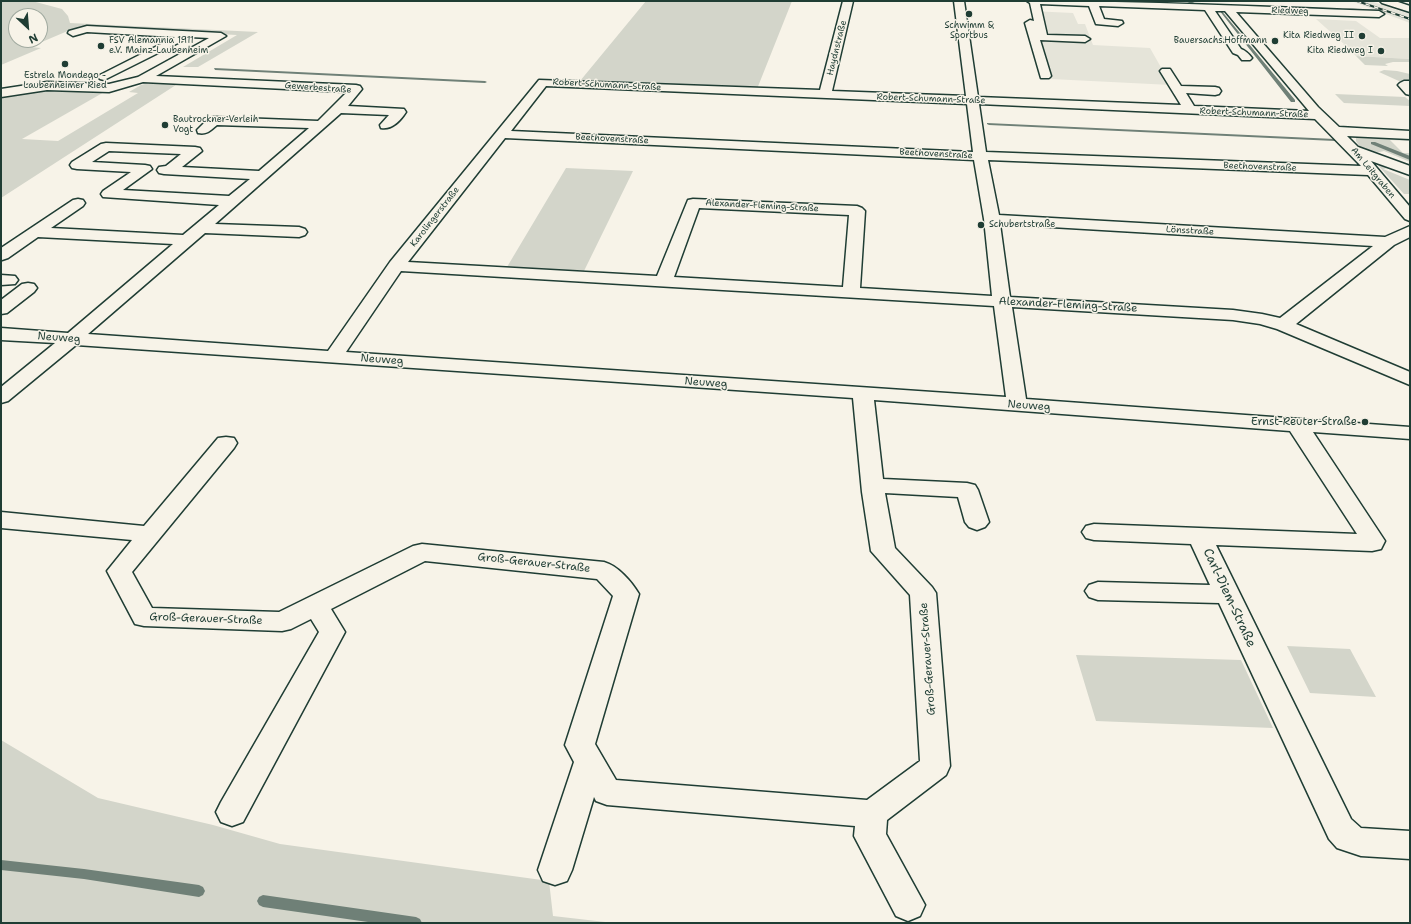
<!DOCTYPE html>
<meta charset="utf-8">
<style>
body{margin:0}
#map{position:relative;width:1411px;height:924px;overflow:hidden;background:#f7f3e8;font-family:"Shantell Sans",sans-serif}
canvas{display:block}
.frame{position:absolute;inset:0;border:2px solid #1f3d34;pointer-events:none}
.north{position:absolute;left:8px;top:8px;width:40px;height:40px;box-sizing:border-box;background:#f7f3e8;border:1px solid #a1aaa0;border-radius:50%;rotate:154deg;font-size:11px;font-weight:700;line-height:16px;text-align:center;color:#1f3d34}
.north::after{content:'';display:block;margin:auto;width:14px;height:18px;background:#1f3d34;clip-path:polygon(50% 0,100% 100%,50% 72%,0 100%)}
</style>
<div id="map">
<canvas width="1411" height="924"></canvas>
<div class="frame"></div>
<div class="north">N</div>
</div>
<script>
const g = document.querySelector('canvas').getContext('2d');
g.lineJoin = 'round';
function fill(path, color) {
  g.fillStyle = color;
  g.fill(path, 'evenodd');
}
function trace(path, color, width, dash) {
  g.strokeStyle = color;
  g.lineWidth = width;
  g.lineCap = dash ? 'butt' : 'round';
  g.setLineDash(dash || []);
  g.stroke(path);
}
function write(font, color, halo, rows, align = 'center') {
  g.font = font + ' "Shantell Sans",sans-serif';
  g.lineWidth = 3;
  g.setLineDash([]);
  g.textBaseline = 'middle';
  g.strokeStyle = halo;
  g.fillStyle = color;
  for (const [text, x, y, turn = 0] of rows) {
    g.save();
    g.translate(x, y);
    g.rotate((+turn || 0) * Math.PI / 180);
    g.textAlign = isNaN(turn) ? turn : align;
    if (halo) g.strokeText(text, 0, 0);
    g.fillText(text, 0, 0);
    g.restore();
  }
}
fill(new Path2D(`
 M1351,1H1370L1410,14V23Z
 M1031,11L1073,13L1078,24H1085L1093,45L1150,48L1171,85L1051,79Z
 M1316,19L1356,21L1380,38H1410V59L1356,56L1343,44H1344Z`), '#e5e4d9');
fill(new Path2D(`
 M1,1H32L62,9L68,16L70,23L258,32L198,67H183L237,35L81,27L70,30L30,47L41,48L1,65ZM16,16H40V40H16Z
 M646,1H792L757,89L580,81Z
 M1356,56L1410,59V62H1393L1385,64L1388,66L1365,65Z
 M1384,70L1397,71L1410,74V84L1401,82L1379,72Z
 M153,82L179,83L1,198V95L44,88L106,91L22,139L58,141L138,93L129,92L141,85Z
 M1335,94L1405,97L1410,101V106L1344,103Z
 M1359,136L1410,138V141L1390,140L1403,153H1410V162L1384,151L1375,153L1361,149L1356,141V138Z
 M1375,162L1392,167L1383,169L1410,180V194H1404Z
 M566,168L633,171L584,271L507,267Z
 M1287,646L1350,649L1376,697L1310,693Z
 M1076,655L1241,660L1273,728L1096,721Z
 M1,740L98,798L213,825L280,844L549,881L553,916L614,923H1Z`), '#d3d5ca');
fill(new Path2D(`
 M1185,1H1190L1197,4L1194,5Z
 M1219,10H1221L1295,100V102H1291Z
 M214,68L485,81L487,82L485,83L215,70Z
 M987,123L1335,139L1337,140L1335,141L989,125L987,124Z
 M1371,142H1375L1410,156V160L1371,144Z
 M1,860L84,869L199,885L203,887L205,891L203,895L199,897L84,879L1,870Z
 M263,895L416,917L420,919L422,923H375L263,907L259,905L257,901L259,897Z`), '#6f8077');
const minor = new Path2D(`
 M843,1H853L832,91L966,96L954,1H964L978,97L1181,105L1160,71L1162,69H1170L1181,86L1215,87L1219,88L1221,91L1219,94L1215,95L1186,93L1194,106L1309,111L1225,11H1215L1241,49C1246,51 1248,53 1252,58L1250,60H1242L1238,55L1233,53L1205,10L1099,6L1104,19L1122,21L1123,23L1118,26L1096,24L1089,6L1040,4L1047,35L1085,36L1090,39L1085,42L1040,40L1051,76L1049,78H1041L1025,23L1030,20L1034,21L1030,3L1027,1C1145,1 1262,7 1379,11L1384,14L1379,17L1236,12L1318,107L1339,127L1410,131V139L1347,136L1358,147L1410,166V175L1371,161L1410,207V221L1405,219L1368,175L988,160L999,215L1385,237L1410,226V237L1394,245L1296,324L1410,372V385L1277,329L1260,324L1233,320L1012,307L1026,399L1410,427V439L1313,432L1385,541L1381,549L1372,551L1216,545L1351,819L1361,828L1410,831V859L1361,856L1337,848L1329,839L1219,603L1098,600L1089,597L1085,591L1089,585L1098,582L1210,585L1191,544L1094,540L1086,538L1082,532L1086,526L1094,524L1357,534L1290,431L874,400L883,479L967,483L975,485L978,490L989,522L985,527L977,530L969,527L965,522L958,497L885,493L895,548L932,587L936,593L950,766L946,775L887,820L886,834L925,905L920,916L908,921L896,916L854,836L855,826L607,805L596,801L594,797L572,870L567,881L555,885L543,881L538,870L574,762L565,745L613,596L597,579L425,561L331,609L345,632L243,822L232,826L221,822L216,812L221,802L319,632L311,619L291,629L282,631L144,626L135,624L107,571L132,540L1,528V512L144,526L218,438L226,437L234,438L237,443L234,448L132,572L152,608L279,612L413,546L422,544L604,562C618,566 631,581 639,594L595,744L616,780L867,800L920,761L910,595L871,551L862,492L853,398L76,345L8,401L1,403V387L55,343L1,340V328L68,333L173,244L38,237L8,258L2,260L1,248L73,200L78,199L83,200L85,203L83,206L51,228L183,235L219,205L103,197L101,194L103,191L131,172L77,169L72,168L70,165L72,162L101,144L106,143L195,147L200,148L202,151L182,167L259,171L309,128L217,125C211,130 207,135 198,133L197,130L209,118L214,117L318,121L347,92L143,82L109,92L47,90L1,97V89L47,82L109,84L138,77L209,38L190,37L104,80L100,79L98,77L100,75L175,37L87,32L73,36L68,33L69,31L87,26L221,33L226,36L156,76L356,85L360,86L362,89L348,106L404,109L406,112C401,120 392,130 381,128L380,125L389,115L341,113L215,224L299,227L305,229L307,232L305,235L299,237L205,233L88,334L328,351L390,262L539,80L820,90ZM546,86L967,104L973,152L511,131ZM979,104L1315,119L1361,166L986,152ZM505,138L974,160L984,219L992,296L860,288L865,211L862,208L857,206L693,199L688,200L657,276L408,262ZM109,151L181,154L166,166L159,167L157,170L159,173L164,174L250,179L229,196L123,190L152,169L150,166L145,165L92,162ZM699,208L849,215L843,287L674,277ZM1000,224L1373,246L1280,318L1262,314L1233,310L1010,297ZM401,271L994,306L1006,397L346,352Z
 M1380,1H1395L1410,6V12L1382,3Z
 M1404,81H1410V95L1406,94L1398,85L1400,83Z
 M1,275L15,276L18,280L15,284L1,285Z
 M28,283L34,284L37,288L34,292L7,313L1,314V300L22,284Z`);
trace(minor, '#1f3d34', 3);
fill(minor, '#f7f3e8');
const rail = new Path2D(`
 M1357,1L1410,19`);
trace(rail, '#1f3d34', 2);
trace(rail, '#f7f3e8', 1.5, [4.5]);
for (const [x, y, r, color] of [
 [969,14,4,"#1f3d34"],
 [1362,36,4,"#1f3d34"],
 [1275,41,4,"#1f3d34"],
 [101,46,4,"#1f3d34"],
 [1381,51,4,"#1f3d34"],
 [65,64,4,"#1f3d34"],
 [165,125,4,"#1f3d34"],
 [981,225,4,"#1f3d34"],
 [1365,422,4,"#1f3d34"]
]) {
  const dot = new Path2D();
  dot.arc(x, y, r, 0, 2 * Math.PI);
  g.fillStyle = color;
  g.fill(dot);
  trace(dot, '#f7f3e8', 1.5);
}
write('9px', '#1f3d34', '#f7f3e8', [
 ["Riedweg",1290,11,2],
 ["Haydnstraße",837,48,-76],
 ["Robert-Schumann-Straße",607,85,3],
 ["Gewerbestraße",318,88,4],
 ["Robert-Schumann-Straße",931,99,2],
 ["Robert-Schumann-Straße",1254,113,2],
 ["Beethovenstraße",612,139,3],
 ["Beethovenstraße",936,154,3],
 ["Beethovenstraße",1260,167,2],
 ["Am Leitgraben",1373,173,50],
 ["Alexander-Fleming-Straße",762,206,3],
 ["Karolingerstraße",435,217,-52],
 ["Lönsstraße",1190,231,3]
]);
write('9px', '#1f3d34', '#f7f3e8', [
 ["Schwimm &",969,26,"center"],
 ["Sportbus",969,36,"center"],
 ["Kita Riedweg II",1354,36],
 ["FSV Alemannia 1911",109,41,"left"],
 ["e.V. Mainz-Laubenheim",109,51,"left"],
 ["Bauersachs.Hoffmann",1267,41],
 ["Kita Riedweg I",1373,51],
 ["Estrela Mondego -",65,76,"center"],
 ["Laubenheimer Ried",65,86,"center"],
 ["Bautrockner-Verleih",173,120,"left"],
 ["Vogt",173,130,"left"],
 ["Schubertstraße",989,225,"left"]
], 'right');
write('11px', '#1f3d34', '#f7f3e8', [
 ["Alexander-Fleming-Straße",1068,305,3],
 ["Neuweg",59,338,4],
 ["Neuweg",382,360,4],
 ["Neuweg",706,383,4],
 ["Neuweg",1029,406,4],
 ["Groß-Gerauer-Straße",534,563,6],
 ["Groß-Gerauer-Straße",206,619,2],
 ["Groß-Gerauer-Straße",928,659,-94]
]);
write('11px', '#1f3d34', '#f7f3e8', [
 ["Ernst-Reuter-Straße",1357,422]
], 'right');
write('13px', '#1f3d34', '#f7f3e8', [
 ["Carl-Diem-Straße",1229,598,65]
]);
</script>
